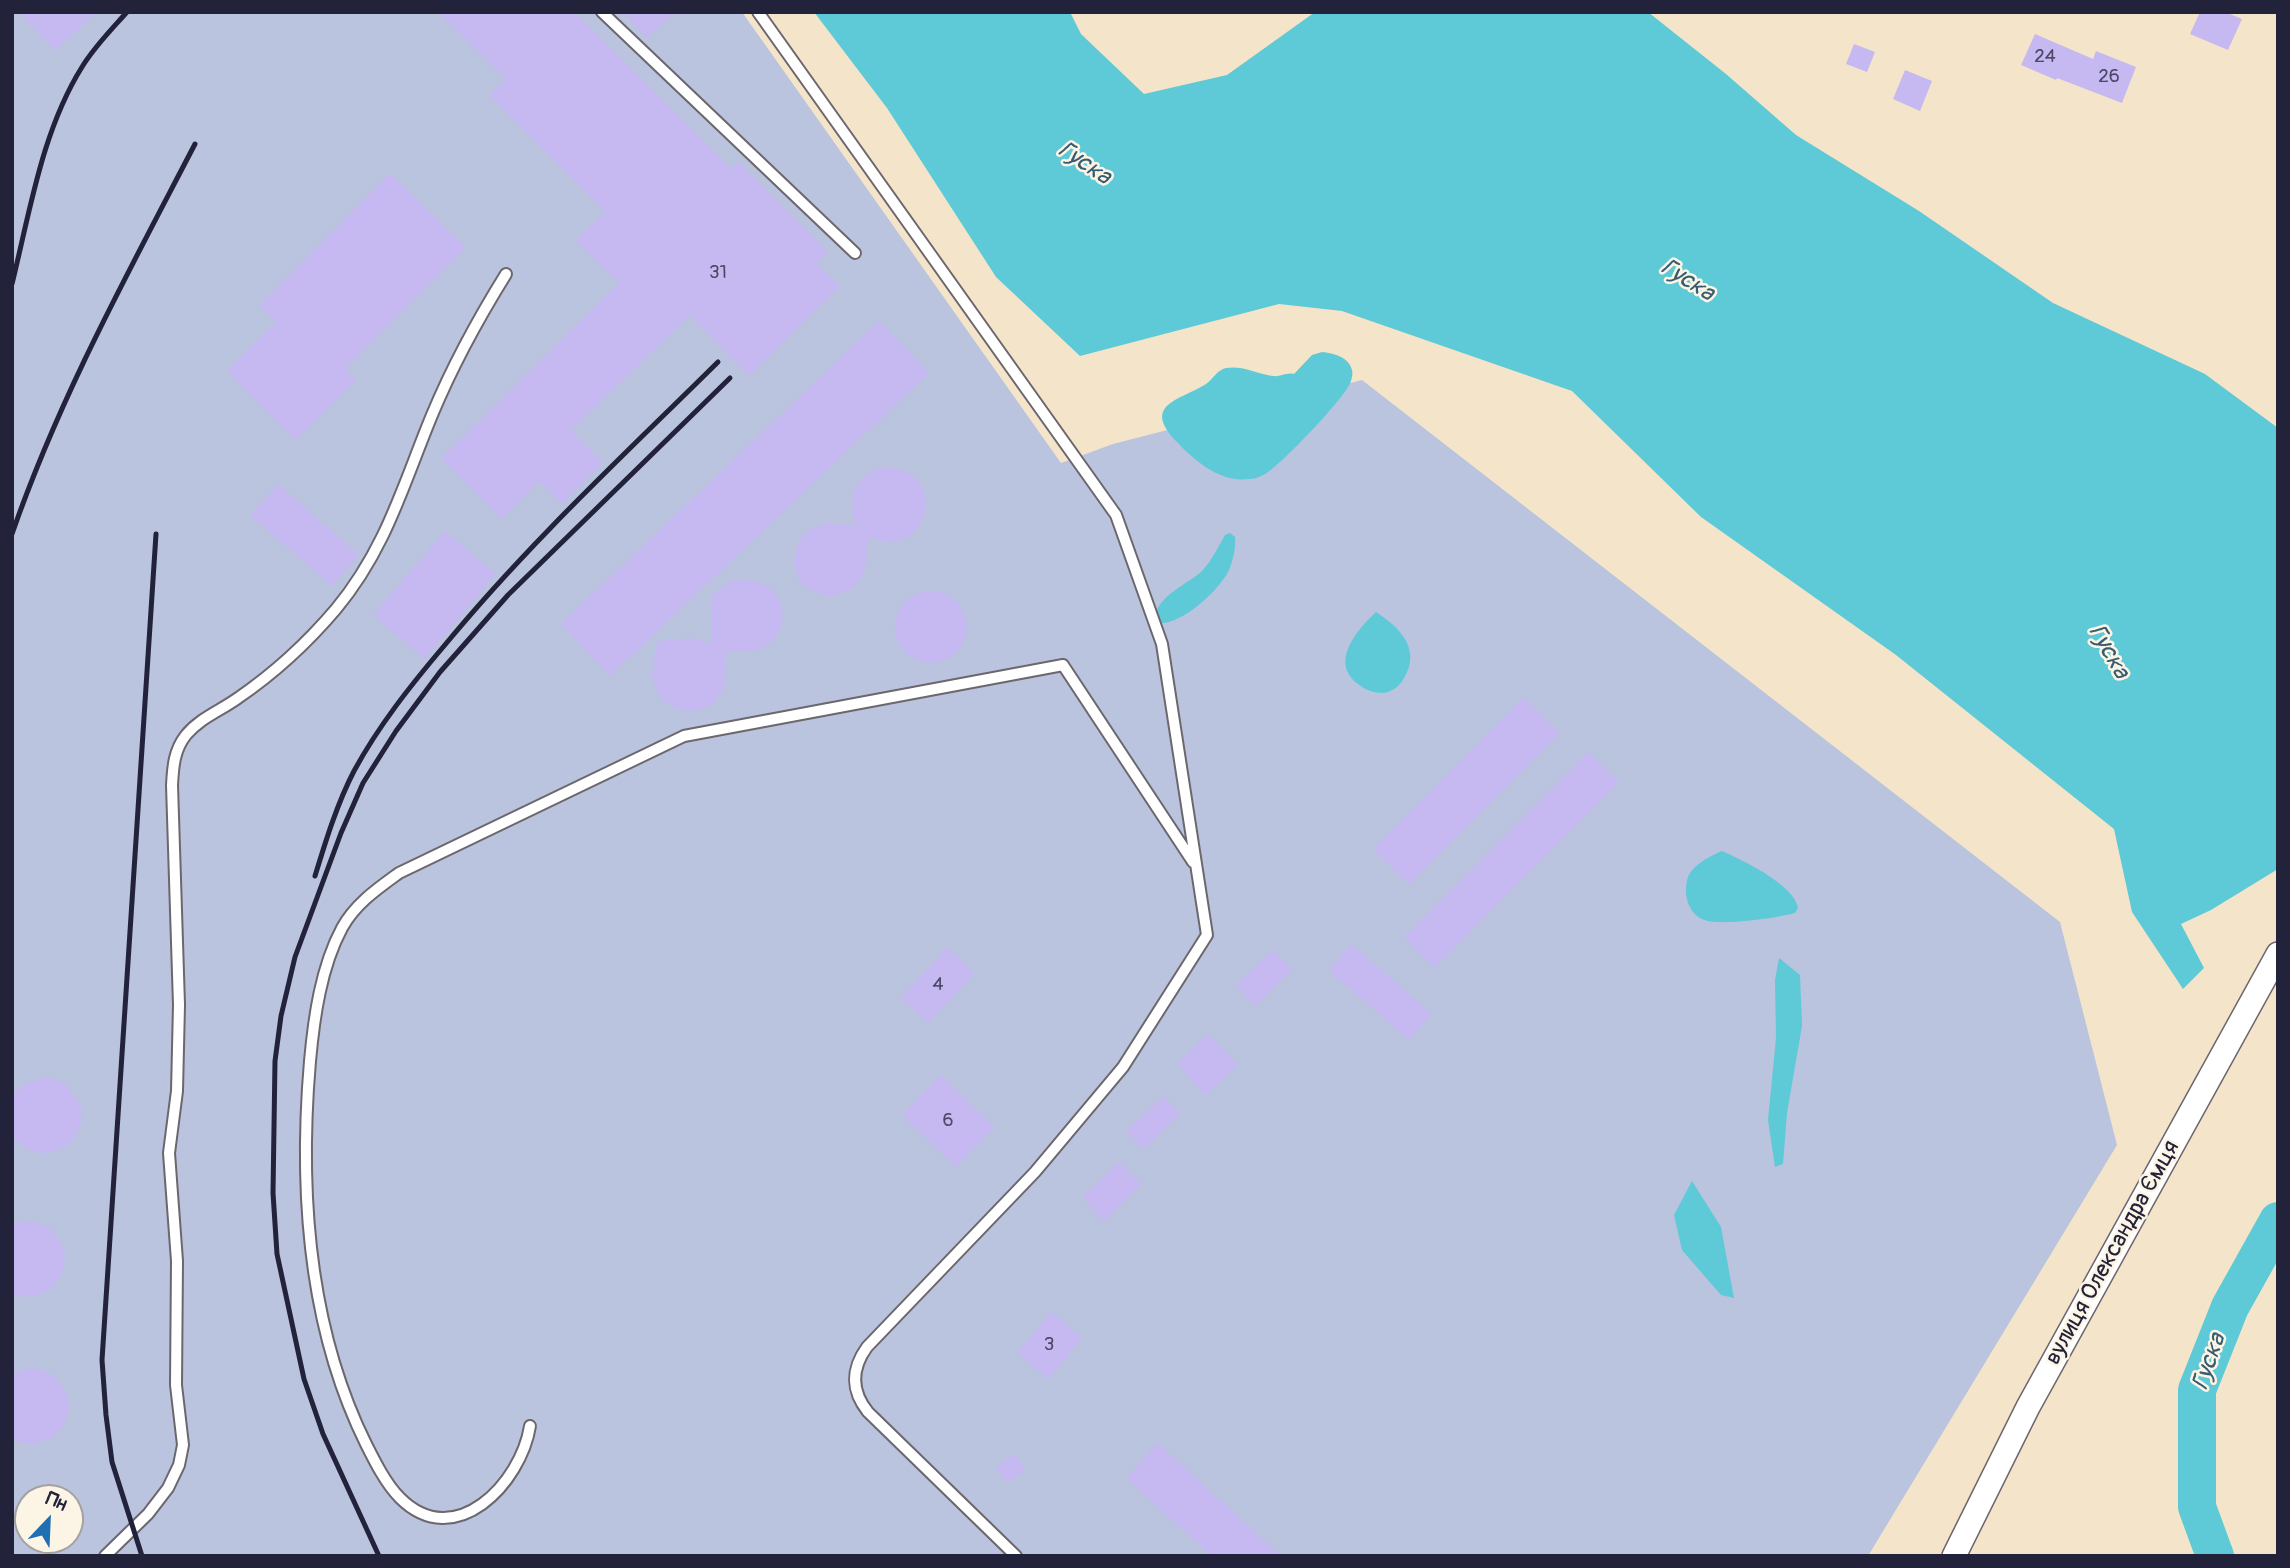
<!DOCTYPE html>
<meta charset="utf-8">
<style>
body{margin:0}
#map{position:relative;width:2290px;height:1568px;overflow:hidden;background:#f4e5ca;font-family:Pangolin,sans-serif}
canvas{display:block}
.frame{position:absolute;inset:0;border:14px solid #22223b;pointer-events:none}
.north{position:absolute;left:14px;top:1484px;width:70px;height:70px;box-sizing:border-box;background:#fcf5e5;border:2px solid #a5a1a1;border-radius:50%;rotate:23deg;font-size:19px;font-weight:700;line-height:28px;text-align:center;color:#22223b}
.north::after{content:'';display:block;margin:auto;width:24px;height:32px;background:#1f6fb2;clip-path:polygon(50% 0,100% 100%,50% 72%,0 100%)}
</style>
<div id="map">
<canvas width="2290" height="1568"></canvas>
<div class="frame"></div>
<div class="north">Пн</div>
</div>
<script>
const g = document.querySelector('canvas').getContext('2d');
g.lineJoin = 'round';
function fill(path, color) {
  g.fillStyle = color;
  g.fill(path, 'evenodd');
}
function trace(path, color, width, dash) {
  g.strokeStyle = color;
  g.lineWidth = width;
  g.lineCap = dash ? 'butt' : 'round';
  g.setLineDash(dash || []);
  g.stroke(path);
}
function write(font, color, halo, rows, align = 'center') {
  g.font = font + ' Pangolin,sans-serif';
  g.lineWidth = 5;
  g.setLineDash([]);
  g.textBaseline = 'middle';
  g.strokeStyle = halo;
  g.fillStyle = color;
  for (const [text, x, y, turn = 0] of rows) {
    g.save();
    g.translate(x, y);
    g.rotate((+turn || 0) * Math.PI / 180);
    g.textAlign = isNaN(turn) ? turn : align;
    if (halo) g.strokeText(text, 0, 0);
    g.fillText(text, 0, 0);
    g.restore();
  }
}
fill(new Path2D(`
 M12,12H742L1061,463L1113,444L1362,380L2060,922L2117,1145L1868,1556H12ZM28,1498H70V1540H28Z`), '#bac4de');
fill(new Path2D(`
 M814,12H1070L1081,34L1144,94L1227,75L1315,12H1648L1726,74L1796,135L1919,211L2053,303L2205,374L2278,428V869L2211,910L2181,924L2204,968L2183,989L2132,912L2114,829L1896,655L1701,517L1572,391L1342,311L1279,304L1080,356L996,277L887,108Z
 M1322,352C1333,353 1349,357 1352,370C1353,374 1352,377 1351,381C1347,396 1279,467 1265,474C1260,477 1254,479 1249,479C1220,483 1195,461 1176,441C1141,404 1181,400 1206,384C1213,379 1217,370 1226,368C1242,365 1258,374 1273,376C1281,377 1286,372 1294,374L1312,355Z
 M1230,533L1235,537C1236,548 1233,560 1229,570C1220,590 1181,625 1160,623L1155,618C1157,596 1186,585 1201,572C1211,562 1218,547 1225,535Z
 M1376,612C1399,627 1422,649 1404,678C1400,686 1392,692 1383,693C1374,693 1365,690 1358,684C1329,662 1357,630 1376,612Z
 M1722,851C1742,860 1795,885 1798,908L1795,913C1777,918 1726,925 1708,921C1689,917 1682,895 1688,877C1693,865 1710,856 1722,851Z
 M1779,958L1800,975L1802,1026L1787,1113L1783,1164L1775,1167L1768,1120L1776,1038L1775,980Z
 M1692,1181L1721,1227L1734,1298L1721,1295L1682,1250L1674,1215Z`), '#5ec9d7');
trace(new Path2D(`
 M2215,1556L2197,1507V1390L2230,1307L2278,1221`), '#5ec9d7', 38);
fill(new Path2D(`
 M19,12H96L55,51Z
 M438,12H574L731,169L738,162L828,252L816,264L840,287L749,376L689,315L571,431L603,463L562,504L539,481L502,519L441,458L619,283L576,240L605,212L489,95L506,79Z
 M624,12H676L646,38Z
 M2200,12H2225L2242,19L2228,50L2190,34Z
 M2035,34L2093,59L2096,51L2136,67L2122,103L2057,78L2056,80L2021,65Z
 M1854,44L1875,52L1867,72L1846,64Z
 M1905,70L1932,81L1920,111L1893,99Z
 M390,173L466,248L345,369L356,380L296,440L227,371L276,322L259,305Z
 M879,321L929,373L610,676L561,624Z
 M884,468H896L907,472L916,479L923,489L926,500L925,512L921,523L914,533L904,539L892,542L868,539L865,569L859,580L851,589L840,594L827,596L815,592L799,582L794,564L798,543L805,533L815,527L825,524L855,525L852,502L855,490L862,479L872,471Z
 M278,484L359,555L332,586L250,515Z
 M445,531L496,574L425,659L373,615Z
 M734,580L753,581L765,585L779,597L783,616L781,628L775,638L766,646L754,651H725L726,680L722,691L715,701L705,708L693,711L681,710L670,706L661,698L655,687L652,675L657,641L692,638L712,643V595Z
 M895 627a36 36 0 1 1 72 0a36 36 0 1 1-72 0Z
 M1524,697L1560,733L1409,885L1373,849Z
 M1588,752L1619,782L1435,968L1404,937Z
 M1351,944L1432,1014L1409,1040L1329,971Z
 M947,947L975,973L928,1023L901,998Z
 M1273,950L1292,970L1255,1006L1236,985Z
 M1208,1034L1238,1065L1206,1095L1177,1064Z
 M941,1075L995,1127L956,1167L902,1115Z
 M43,1078L55,1079L66,1085L80,1104L82,1116L80,1128L74,1138L66,1146L55,1152L42,1153L30,1150L19,1143L12,1135V1096L20,1087L31,1081Z
 M1164,1096L1181,1114L1144,1149L1126,1131Z
 M1119,1162L1142,1185L1104,1221L1082,1197Z
 M26,1221L38,1223L49,1228L57,1237L63,1247L65,1259L63,1271L57,1281L49,1290L38,1295L25,1297L12,1294V1224Z
 M1051,1312L1082,1338L1049,1379L1017,1353Z
 M30,1368L42,1370L53,1375L61,1384L67,1394L69,1406L67,1418L61,1429L53,1437L42,1442L29,1444L12,1440V1374Z
 M1158,1443L1281,1556H1212L1126,1478Z
 M1015,1454L1026,1470L1007,1483L996,1467Z`), '#c6b8f1');
const lane = new Path2D(`
 M602,12L855,253
 M758,12L1116,515L1162,644L1207,935L1123,1067L1035,1172L867,1347C851,1369 851,1391 868,1412L1016,1556
 M530,1426C521,1483 455,1553 400,1498C386,1484 375,1462 366,1444C308,1327 299,1189 310,1061C314,1017 321,967 342,928C355,904 377,889 399,873L684,736L1063,665L1193,862
 M105,1556L148,1514L168,1488L179,1465L183,1445L176,1385L177,1261L169,1153L177,1091L179,1005L172,785C173,767 174,750 186,735C200,718 220,711 238,698C273,674 308,642 336,609C386,549 403,485 432,415C452,367 478,319 506,274`);
const street = new Path2D(`
 M1954,1556L2028,1407L2278,954`);
trace(lane, '#6c666d', 14);
trace(street, '#6c666d', 26);
trace(lane, '#fff', 10);
trace(street, '#fff', 23);
trace(new Path2D(`
 M12,284C30,211 42,131 82,67C94,47 111,30 127,12
 M12,534C59,398 129,271 195,144
 M315,876C326,840 337,804 354,771C379,725 411,685 444,646C528,544 624,455 718,362
 M142,1556L112,1462L106,1415L102,1360L156,534
 M379,1556L323,1434L304,1379L277,1254L273,1193L275,1061L281,1016L295,957L341,833L363,783L396,731L440,672L508,595L730,378`), '#22223b', 5);
write('19px', '#4b4868', null, [
 ["24",2045,57],
 ["26",2109,77],
 ["31",718,273],
 ["4",938,985],
 ["6",948,1121],
 ["3",1049,1345]
]);
write('23px', '#22223b', '#fcf5e5', [
 ["вулиця Олександра Ємця",2113,1253,-61]
]);
write('italic 24px', '#375c72', '#fcf5e5', [
 ["Гуска",1084,164,34],
 ["Гуска",1687,281,32],
 ["Гуска",2108,652,60],
 ["Гуска",2210,1362,-71]
]);
</script>
